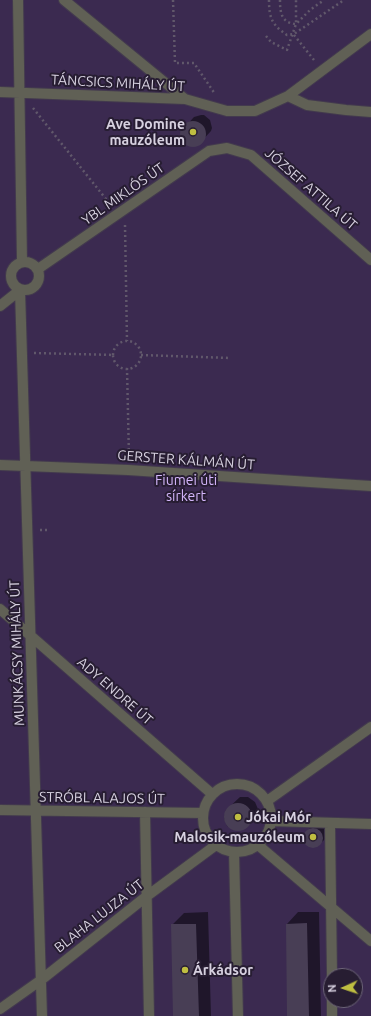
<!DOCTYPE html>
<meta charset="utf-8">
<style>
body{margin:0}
#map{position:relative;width:371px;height:1016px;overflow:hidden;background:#271d32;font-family:Ubuntu,sans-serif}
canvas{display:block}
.north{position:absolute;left:323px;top:968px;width:40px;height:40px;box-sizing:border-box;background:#271d32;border:1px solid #6d6578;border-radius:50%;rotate:267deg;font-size:11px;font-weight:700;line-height:16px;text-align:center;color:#d7d1e0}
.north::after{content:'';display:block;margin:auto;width:14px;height:18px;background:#bfbe41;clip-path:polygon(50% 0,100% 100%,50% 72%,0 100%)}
</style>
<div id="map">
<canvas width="371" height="1016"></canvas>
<div class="north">N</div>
</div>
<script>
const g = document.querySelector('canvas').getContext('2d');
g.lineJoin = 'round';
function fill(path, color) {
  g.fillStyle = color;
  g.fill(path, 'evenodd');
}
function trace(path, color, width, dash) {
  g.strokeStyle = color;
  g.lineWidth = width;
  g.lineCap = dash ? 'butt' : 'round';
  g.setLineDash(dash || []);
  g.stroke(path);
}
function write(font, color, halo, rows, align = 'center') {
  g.font = font + ' Ubuntu,sans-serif';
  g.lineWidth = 4;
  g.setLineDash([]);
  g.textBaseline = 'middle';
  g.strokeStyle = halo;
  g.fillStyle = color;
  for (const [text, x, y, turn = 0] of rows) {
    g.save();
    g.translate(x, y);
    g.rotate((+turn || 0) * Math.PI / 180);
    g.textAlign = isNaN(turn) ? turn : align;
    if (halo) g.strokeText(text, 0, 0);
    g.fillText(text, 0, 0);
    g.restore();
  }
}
fill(new Path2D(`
 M0,0H371V1016H0ZM331,976H355V1000H331Z`), '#3b2a50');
fill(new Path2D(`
 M201,115H204L210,120L212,128L211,131L199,144L191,145L184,141L182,134V130L194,117Z
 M240,797H248L255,802L258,809L256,818L249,825L242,830H234L227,826L224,818L226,810Z
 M326,823L325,839L318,846H309L305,842L304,836L307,831L314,824Z
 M208,912L211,1016H174L172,925L184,913Z
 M298,912H319L321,1016H288L287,924Z`), '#0007');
fill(new Path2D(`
 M180 134a13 13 0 1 1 26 0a13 13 0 1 1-26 0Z
 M224 817a14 14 0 1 1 28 0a14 14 0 1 1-28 0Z
 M303 838a10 10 0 1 1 20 0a10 10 0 1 1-20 0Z
 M307,923L309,1016H287L286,924Z
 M171,924H196L199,1016H173Z`), '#483e55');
const minor = new Path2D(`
 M18,0L22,262
 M64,0L185,99
 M0,92L185,99L227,111H255L288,96L371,34
 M288,96L307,105L346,110L371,112
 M11 276a14 14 0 1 1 28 0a14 14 0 1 1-28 0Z
 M38,269L209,151L227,148L251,155L371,260
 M20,290L42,1016
 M0,306L20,290
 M0,465L128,470L371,486
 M0,609L212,794
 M203 818a34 34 0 1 1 68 0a34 34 0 1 1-68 0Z
 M267,801L371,727
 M0,810L203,813
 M145,812L149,1016
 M271,821L371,824
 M330,823L332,976
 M258,845L371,941
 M234,852L238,1016
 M332,1000V1016
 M0,1009L41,980L147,896L216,845`);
trace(minor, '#433a4e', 12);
trace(new Path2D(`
 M173,0L175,63H194L215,94
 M269,0C269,18 272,25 287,35L294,34L344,0
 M280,0C280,12 281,23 296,24L310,10L324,0
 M294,35L314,60
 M266,36L271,42L287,50L296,24V0
 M33,108L110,204
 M125,225L127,341
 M113 355a14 14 0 1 1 28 0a14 14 0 1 1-28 0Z
 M34,353L114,355
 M141,355L230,358
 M127,368L129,458
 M40,530H49`), '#61586b', 2.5, [2, 3]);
trace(minor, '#606055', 10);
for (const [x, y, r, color] of [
 [193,132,4,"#bfbe41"],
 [238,817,4,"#bfbe41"],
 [313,837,4,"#bfbe41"],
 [185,970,4,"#bfbe41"]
]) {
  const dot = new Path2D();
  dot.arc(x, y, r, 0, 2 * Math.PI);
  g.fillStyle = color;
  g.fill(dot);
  trace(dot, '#271d32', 1.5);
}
write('14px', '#d7d1e0', '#271d32', [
 ["TÁNCSICS MIHÁLY ÚT",118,83,3],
 ["JÓZSEF ATTILA ÚT",311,189,41],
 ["YBL MIKLÓS ÚT",123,194,-35],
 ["GERSTER KÁLMÁN ÚT",186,460,4],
 ["MUNKÁCSY MIHÁLY ÚT",17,653,-92],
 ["ADY ENDRE ÚT",115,691,41],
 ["STRÓBL ALAJOS ÚT",102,798,1],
 ["BLAHA LUJZA ÚT",99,916,-38]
]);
write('bold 14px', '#d7d1e0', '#271d32', [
 ["Ave Domine",185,124],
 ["mauzóleum",185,140],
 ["Jókai Mór",246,817,"left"],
 ["Malosik-mauzóleum",305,837],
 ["Árkádsor",193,970,"left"]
], 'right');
write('14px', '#d4b6fb', '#271d32', [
 ["Fiumei úti",186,480],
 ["sírkert",186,496]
]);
</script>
